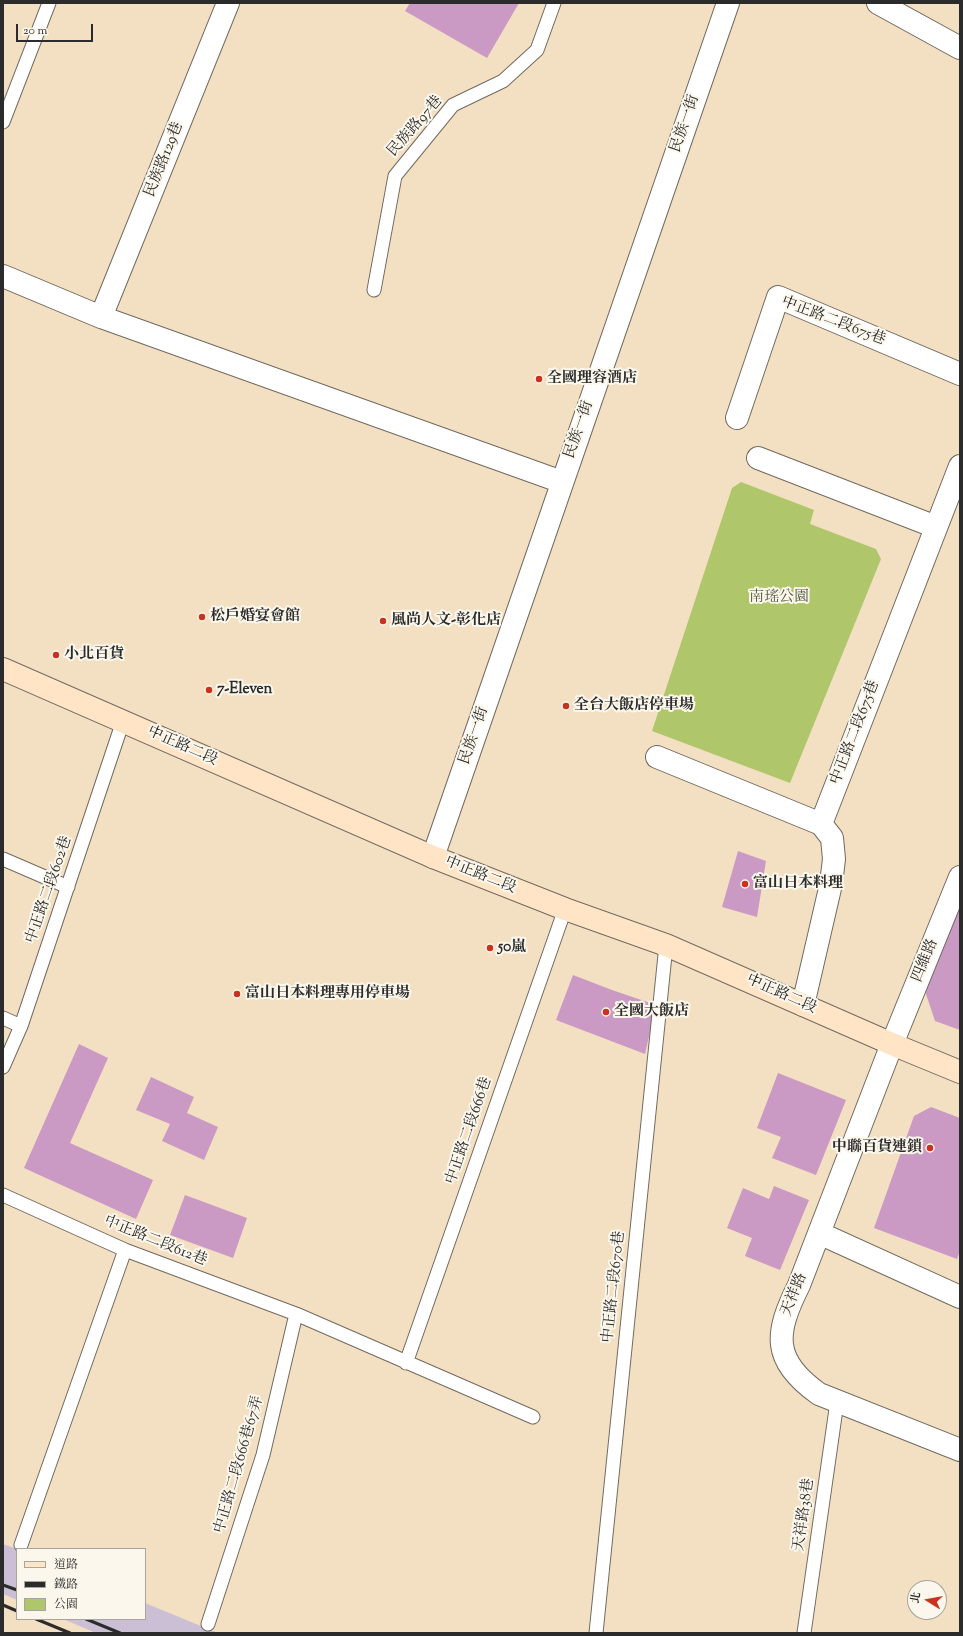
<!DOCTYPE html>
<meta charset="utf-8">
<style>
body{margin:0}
#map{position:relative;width:963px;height:1636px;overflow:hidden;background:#f3e0c2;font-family:"Sorts Mill Goudy","Noto Serif TC",serif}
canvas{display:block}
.frame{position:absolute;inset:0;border:4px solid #2b2b2b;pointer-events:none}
.legend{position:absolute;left:16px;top:1548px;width:130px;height:72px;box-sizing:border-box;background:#fbf7ec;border:1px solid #a8a59f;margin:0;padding:5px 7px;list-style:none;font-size:12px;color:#2b2b2b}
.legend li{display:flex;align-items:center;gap:8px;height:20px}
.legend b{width:20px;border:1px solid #a8a59f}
.north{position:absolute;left:907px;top:1580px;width:40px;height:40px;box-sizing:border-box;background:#fbf7ec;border:1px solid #a8a59f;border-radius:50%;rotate:281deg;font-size:11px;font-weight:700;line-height:16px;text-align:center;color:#2b2b2b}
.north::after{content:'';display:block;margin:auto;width:14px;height:18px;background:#c8321e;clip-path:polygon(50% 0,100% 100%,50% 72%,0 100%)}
.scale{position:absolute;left:16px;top:24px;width:77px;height:18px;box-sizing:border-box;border:2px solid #2b2b2b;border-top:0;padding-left:5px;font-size:12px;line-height:14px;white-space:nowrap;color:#2b2b2b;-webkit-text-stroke:3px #fbf7ec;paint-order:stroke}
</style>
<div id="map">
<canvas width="963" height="1636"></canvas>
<div class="frame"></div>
<ul class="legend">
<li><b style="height:5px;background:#ffe4c6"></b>道路</li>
<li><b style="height:5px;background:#2b2b2b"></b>鐵路</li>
<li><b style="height:11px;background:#afc66a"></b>公園</li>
</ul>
<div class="north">北</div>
<div class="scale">20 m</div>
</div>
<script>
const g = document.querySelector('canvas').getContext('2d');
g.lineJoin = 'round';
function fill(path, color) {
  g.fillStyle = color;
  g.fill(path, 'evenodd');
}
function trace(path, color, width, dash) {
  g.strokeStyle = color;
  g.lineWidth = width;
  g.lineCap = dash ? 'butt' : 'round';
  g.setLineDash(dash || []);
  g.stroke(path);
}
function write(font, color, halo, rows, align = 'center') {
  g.font = font + ' "Sorts Mill Goudy","Noto Serif TC",serif';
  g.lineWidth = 4;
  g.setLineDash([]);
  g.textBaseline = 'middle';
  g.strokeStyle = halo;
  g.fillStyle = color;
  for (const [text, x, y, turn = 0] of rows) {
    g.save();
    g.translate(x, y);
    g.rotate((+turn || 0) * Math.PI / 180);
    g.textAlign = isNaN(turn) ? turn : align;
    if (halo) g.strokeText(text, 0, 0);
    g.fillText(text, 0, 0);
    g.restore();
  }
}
fill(new Path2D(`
 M3,1544L17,1549V1600L3,1594Z
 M145,1603L218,1633H96L63,1619H145Z`), '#cbbfd5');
fill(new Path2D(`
 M741,482L814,510L810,524L876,549L881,559L790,783L652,731L732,488Z`), '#afc66a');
fill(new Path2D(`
 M410,3H519L487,58L405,11Z
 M738,851L766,861L757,917L722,907Z
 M960,901V1030L935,1021L925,991Z
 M573,975L612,990L656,1005L645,1054L556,1020Z
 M79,1044L108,1058L70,1143L153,1180L136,1219L24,1168Z
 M778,1073L846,1100L816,1175L772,1158L781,1137L757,1128Z
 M151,1077L194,1097L187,1113L218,1127L204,1160L162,1141L170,1124L136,1110Z
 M931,1107L960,1118V1251L957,1259L874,1228L914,1116Z
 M774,1186L809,1200L780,1270L745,1256L752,1238L727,1228L743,1188L769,1199Z
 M185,1195L247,1218L233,1258L170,1235Z`), '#ca99c4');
const lane = new Path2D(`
 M3,122L49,3
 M374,290L395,176L453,105L503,81L537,50L554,3
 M3,859L68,887
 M3,1018L21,1026
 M3,1067L21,1026L123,721
 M3,1195L125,1250L296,1314L533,1417
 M406,1363L565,909
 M21,1545L125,1250
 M208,1624L263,1455L296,1314
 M596,1633L666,945
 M804,1633L837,1402`);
const street = new Path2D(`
 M878,3L960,48
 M3,276L101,317L562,482
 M101,317L228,3
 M737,418L778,297L960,374
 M758,458L936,527
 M657,757L821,824
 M433,857L728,3
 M960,877L892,1044L799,1285C775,1333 771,1360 819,1394L960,1450
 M803,1005L831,884L834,859L832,838L821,824L960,466
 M819,1233L960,1297`);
const secondary = new Path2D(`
 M3,669L433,857L565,909L666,945L892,1044L960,1072`);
trace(lane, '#716a60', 15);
trace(street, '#716a60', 24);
trace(secondary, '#716a60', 24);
trace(lane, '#fff', 13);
trace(street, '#fff', 22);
trace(secondary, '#ffe4c6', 22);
trace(new Path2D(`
 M3,1585L17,1590
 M3,1605L17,1611
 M36,1619L70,1633
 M86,1619L120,1633`), '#2b2b2b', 3);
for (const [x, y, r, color] of [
 [539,379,4,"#c8321e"],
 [202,617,4,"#c8321e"],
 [383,621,4,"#c8321e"],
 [56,655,4,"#c8321e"],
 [209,690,4,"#c8321e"],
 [566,706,4,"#c8321e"],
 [745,884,4,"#c8321e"],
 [490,948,4,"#c8321e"],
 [237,994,4,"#c8321e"],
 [606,1012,4,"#c8321e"],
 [930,1148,4,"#c8321e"]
]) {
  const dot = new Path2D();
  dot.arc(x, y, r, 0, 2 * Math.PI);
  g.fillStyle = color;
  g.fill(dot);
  trace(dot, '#fbf7ec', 1.5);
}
write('15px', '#2b2b2b', '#fbf7ec', [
 ["民族一街",686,124,-71],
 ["民族路97巷",416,127,-49],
 ["民族路129巷",165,160,-68],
 ["中正路二段675巷",833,322,21],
 ["民族一街",580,430,-71],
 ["中正路二段675巷",856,733,-69],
 ["民族一街",475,736,-71],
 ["中正路二段",182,747,24],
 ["中正路二段",480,876,22],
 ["中正路二段602巷",50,890,-71],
 ["四維路",926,961,-68],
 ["中正路二段",781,995,24],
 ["中正路二段666巷",470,1131,-71],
 ["中正路二段612巷",155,1242,22],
 ["中正路二段670巷",615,1287,-84],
 ["天祥路",795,1295,-68],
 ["中正路二段666巷67弄",240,1465,-74],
 ["天祥路38巷",805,1515,-82]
]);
write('bold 15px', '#2b2b2b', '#fbf7ec', [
 ["全國理容酒店",547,379],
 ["松戶婚宴會館",210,617],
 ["風尚人文-彰化店",391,621],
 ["小北百貨",64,655],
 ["7-Eleven",217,690],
 ["全台大飯店停車場",574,706],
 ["富山日本料理",753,884],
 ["50嵐",498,948],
 ["富山日本料理專用停車場",245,994],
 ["全國大飯店",614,1012],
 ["中聯百貨連鎖",922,1148,"right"]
], 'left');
write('15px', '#535a3e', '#fbf7ec', [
 ["南瑤公園",779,598]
]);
</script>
